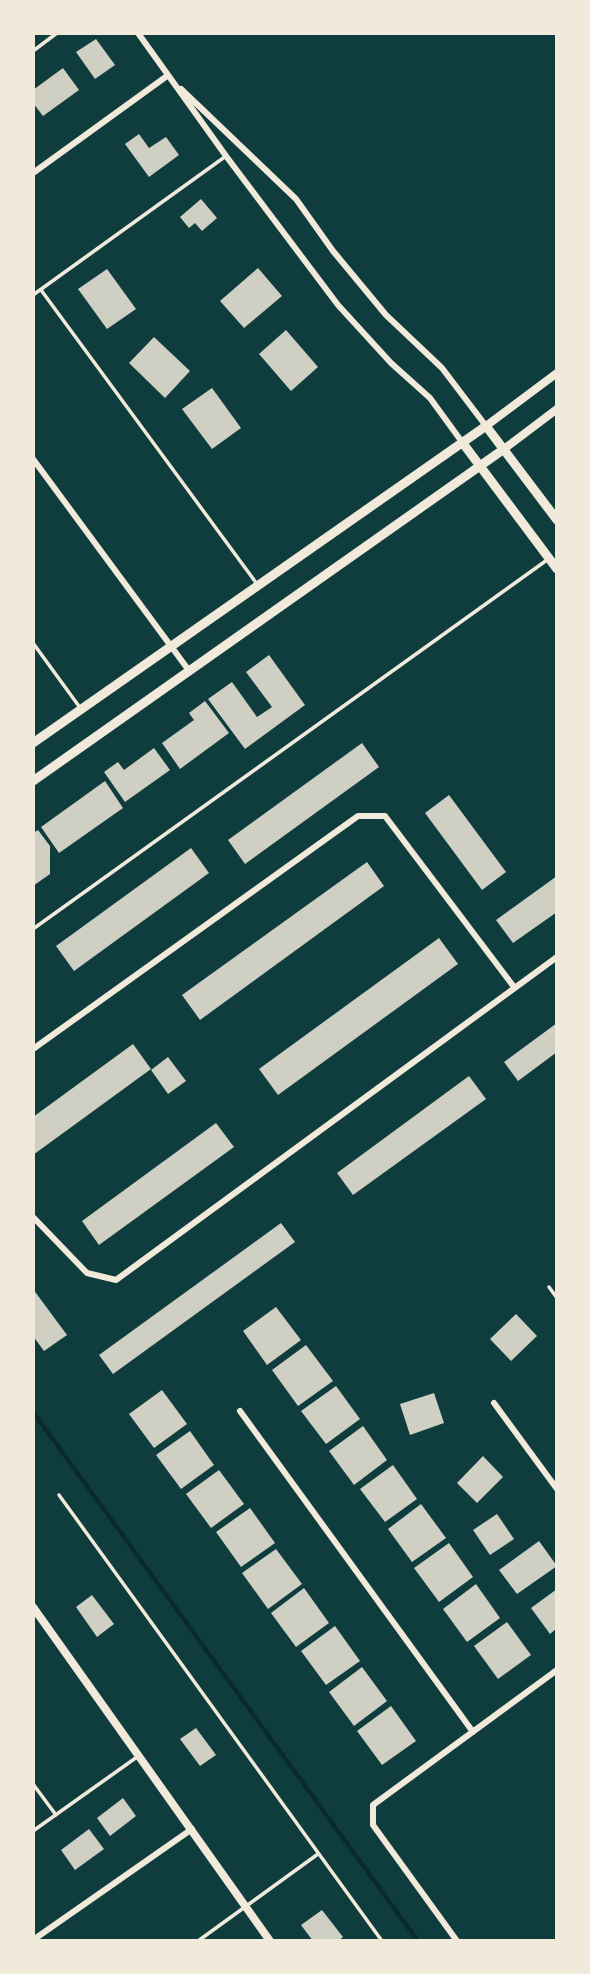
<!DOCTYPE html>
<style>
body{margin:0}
#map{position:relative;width:590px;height:1974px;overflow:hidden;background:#0f3d3e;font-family:Quicksand,sans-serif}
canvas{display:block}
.frame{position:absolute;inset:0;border:35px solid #f1e9da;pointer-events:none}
</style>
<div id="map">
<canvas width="590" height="1974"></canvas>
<div class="frame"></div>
</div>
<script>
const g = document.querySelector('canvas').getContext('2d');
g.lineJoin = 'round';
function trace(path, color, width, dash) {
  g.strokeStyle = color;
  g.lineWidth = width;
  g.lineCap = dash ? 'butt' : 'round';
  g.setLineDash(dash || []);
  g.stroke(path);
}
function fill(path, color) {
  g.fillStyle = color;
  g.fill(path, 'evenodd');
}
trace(new Path2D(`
 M33,1412L418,1941`), '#0a2a2b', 4.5);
fill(new Path2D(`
 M96,39L115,65L95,79L76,52Z
 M63,68L79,90L43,116L33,103V90Z
 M139,134L149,148L166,137L179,155L149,177L125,144Z
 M201,199L217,218L202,231L195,223L189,228L180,217Z
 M258,268L282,296L244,328L220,301Z
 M107,269L136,309L107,329L78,289Z
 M286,330L318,367L291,391L259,354Z
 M154,337L190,371L165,398L129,363Z
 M212,388L241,428L212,449L182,409Z
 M269,655L305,705L245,749L208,699L232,682L257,717L272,707L246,672Z
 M205,701L229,733L180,769L162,743L194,720L189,713Z
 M362,743L379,767L245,864L228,840Z
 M154,748L170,770L125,802L104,772L118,762L124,770Z
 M105,781L123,808L59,853L41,827Z
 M449,795L506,872L482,890L425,813Z
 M38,830L50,846V874L33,886V833Z
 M191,848L209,873L74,971L56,946Z
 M367,862L384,886L200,1020L182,995Z
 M557,876V912L513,943L496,920Z
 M439,938L458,964L278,1095L259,1069Z
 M557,1023V1052L518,1081L504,1062Z
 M133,1044L151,1069L33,1155V1117Z
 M168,1057L186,1081L168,1094L151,1070Z
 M469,1076L486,1099L353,1195L337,1173Z
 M216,1123L234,1147L99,1245L82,1221Z
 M281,1223L295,1242L113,1374L99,1355Z
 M33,1289L67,1335L44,1351L33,1336Z
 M276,1307L301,1340L267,1365L243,1331Z
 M516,1314L537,1336L511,1361L490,1339Z
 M306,1345L333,1381L298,1406L272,1370Z
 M336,1386L360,1419L326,1444L301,1411Z
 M162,1390L187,1424L154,1448L129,1414Z
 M434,1393L444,1423L410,1435L400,1404Z
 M363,1426L387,1460L354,1485L329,1451Z
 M190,1431L214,1465L181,1489L156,1455Z
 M483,1456L503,1477L477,1503L457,1483Z
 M393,1465L417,1499L385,1522L360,1489Z
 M219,1470L244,1504L211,1528L186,1494Z
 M421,1504L446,1538L412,1562L388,1529Z
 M250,1508L275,1543L241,1567L216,1532Z
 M497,1514L514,1539L490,1555L473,1530Z
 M539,1541L557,1566L517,1594L499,1570Z
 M449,1543L473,1577L439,1602L414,1568Z
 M276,1549L302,1584L268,1609L242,1573Z
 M476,1584L500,1618L467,1642L443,1609Z
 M304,1588L329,1623L296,1647L271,1613Z
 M557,1589V1628L550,1634L531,1608Z
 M92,1595L114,1624L97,1637L76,1607Z
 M507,1622L531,1655L498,1679L474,1646Z
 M335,1626L360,1661L326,1685L301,1651Z
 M362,1667L387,1701L354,1726L329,1692Z
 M391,1706L416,1741L382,1765L357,1731Z
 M196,1728L216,1755L200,1766L180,1739Z
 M123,1798L136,1816L110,1836L97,1818Z
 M89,1829L104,1849L75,1870L61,1850Z
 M322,1910L343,1937L338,1941H313L301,1925Z`), '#cfcfc3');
trace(new Path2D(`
 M33,51L57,33
 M41,290L257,584
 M33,295L226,156
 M33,643L81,709
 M33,929L547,560
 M549,1287L557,1298
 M59,1495L382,1941
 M33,1784L56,1815
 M33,1831L137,1757
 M198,1941L318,1854`), '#f1e9da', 3.5);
trace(new Path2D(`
 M138,33L226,156L338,305L391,363L430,398L462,442
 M181,89L296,199L333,251L386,315L442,368L486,426
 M33,173L167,76
 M33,459L190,672
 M33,1049L358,816H385L514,987
 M33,1217L87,1273L116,1280L557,957
 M494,1403L557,1489
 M240,1411L473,1732
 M33,1940L192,1829
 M457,1941L373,1825V1805L557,1670`), '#f1e9da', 6);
trace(new Path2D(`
 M486,426L557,373
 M504,449L557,409
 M33,1607L270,1941`), '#f1e9da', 8);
trace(new Path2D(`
 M462,442L557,569
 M33,743L486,426L557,520
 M33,781L504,449`), '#f1e9da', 9);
</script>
